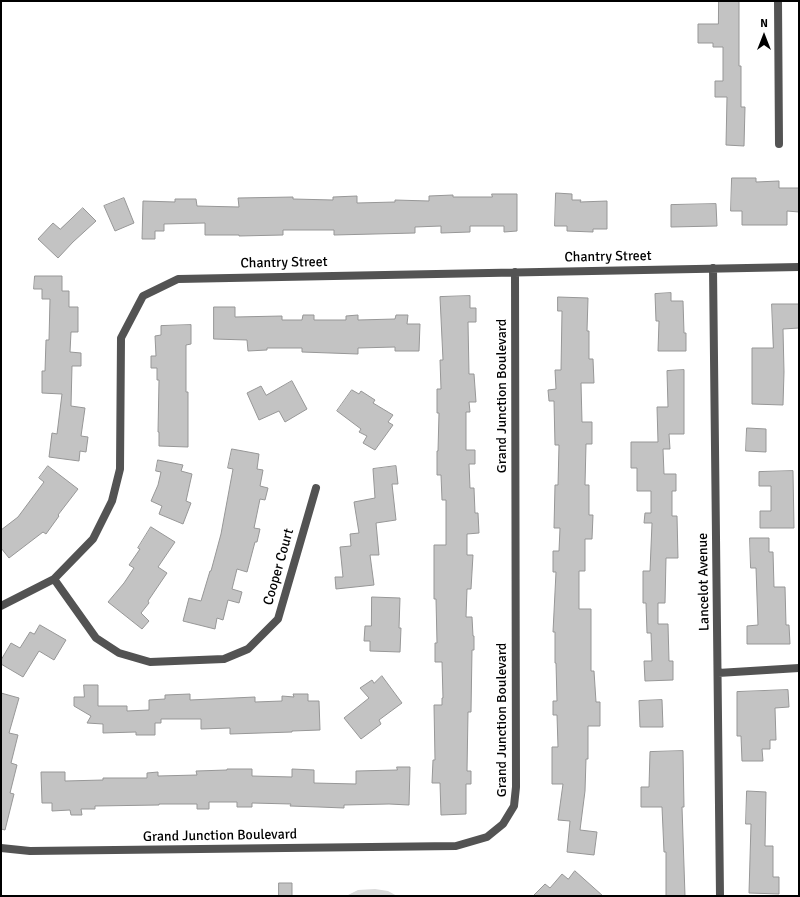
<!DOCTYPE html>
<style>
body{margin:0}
#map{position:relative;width:800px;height:897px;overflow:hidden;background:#fff;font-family:Signika,sans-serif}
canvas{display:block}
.frame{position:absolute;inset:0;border:2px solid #000;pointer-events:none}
.north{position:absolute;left:744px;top:16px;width:40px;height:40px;-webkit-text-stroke:3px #fff;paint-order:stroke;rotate:0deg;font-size:11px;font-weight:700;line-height:16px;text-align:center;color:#000}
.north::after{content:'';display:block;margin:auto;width:14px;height:18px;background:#000;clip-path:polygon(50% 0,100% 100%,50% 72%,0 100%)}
</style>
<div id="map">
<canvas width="800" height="897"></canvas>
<div class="frame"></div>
<div class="north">N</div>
</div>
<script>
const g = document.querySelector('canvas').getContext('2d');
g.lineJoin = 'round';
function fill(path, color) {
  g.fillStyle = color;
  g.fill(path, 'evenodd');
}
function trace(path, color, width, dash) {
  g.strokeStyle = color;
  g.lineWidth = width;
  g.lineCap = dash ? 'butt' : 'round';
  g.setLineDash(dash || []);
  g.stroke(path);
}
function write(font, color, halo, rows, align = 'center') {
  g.font = font + ' Signika,sans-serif';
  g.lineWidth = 3;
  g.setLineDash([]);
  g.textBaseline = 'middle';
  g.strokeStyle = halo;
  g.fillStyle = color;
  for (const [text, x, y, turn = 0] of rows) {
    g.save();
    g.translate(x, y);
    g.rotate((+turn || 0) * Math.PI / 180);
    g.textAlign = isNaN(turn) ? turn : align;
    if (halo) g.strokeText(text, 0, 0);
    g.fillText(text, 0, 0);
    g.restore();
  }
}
fill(new Path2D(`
 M375,889L388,891L397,896H346L358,890Z`), '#dadada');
const building = new Path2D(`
 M719,1H739V66H741V107H745L744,146L726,145L727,97H715V81H723V47H713V43H698V24H718Z
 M732,178H756V182L779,181V188H799V212L787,211V225H742V211H731Z
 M556,193L572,194V200H581L580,202L607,201V229H593V232L567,231V226H555Z
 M492,194H517V231L504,232V226H470V232L441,233V226L415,227V233L334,235V230H283V235L239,236V235H205V223L164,224V231H155V239H142L143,201L175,202V199H196L197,206L239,207L238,198L293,197V199L333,200V197L357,196V203L395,202V200L429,201V196L453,195V197H492Z
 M124,198L134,223L115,231L104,206Z
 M716,204L717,226L671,227V205Z
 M83,208L96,221L73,242L58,258L38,239L53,223L60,229Z
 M35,276H62V291H69V307H78V332H71L70,352L81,353V366H72L71,406L85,408L81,436L88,437L86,452L80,451L79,461L49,457L52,433L57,434L62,394L42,393V371H45L46,340H49L50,299H42V289H34Z
 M671,293V301H683L684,333H686V351H658L659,321H656L655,294Z
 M470,296V308H476V322H468L469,374H474L476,402H469L470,412H466V450H475V464H469L470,488H474L475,513H478L479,533L467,534V555H473L471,589H467L466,617H472L473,636H474V650H472L471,712H468L467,771H471V784H466V814L441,815L440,783H432L433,760H435L434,705H442V698H443L442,662H435V643H437L436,599H434V545H446V500H442L441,475H437V451H438L439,413H437V389H441L440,360H443L440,297Z
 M558,297L588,298L587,331H589V359H593L594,383H581L582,422H592V444H586L585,485H589V515H593L592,539H585V571H579V609H591V671H594L596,702H600V726H588V759H586L585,791L580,830L597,832L594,855L567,852L570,821L558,820L563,784H552V747H558L557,715H553V701H557L556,663H555V632H553L556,572H553V551H559L560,528H554L555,485H558L559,445H555L554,401H549L548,390L556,389L555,370H561L562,311H558Z
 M772,304H799V328L783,329L784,372L783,405L752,404V348H773Z
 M214,307H235V317L282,316V320H302L303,315H314V320H346V316L358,315V320L395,319L396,315H408L407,324H420L419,351H395V347L358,348V354L302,352V348H267V350L248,351L247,340L214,339Z
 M191,325V344L186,345V392H188V447L159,446V432H158L159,380H157V368H151V356H156L155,336L161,335V326Z
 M684,370V434H669L670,449H663L664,474H676V491H672V516H677L678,558H666L665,603H658V624H668L669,661H673V680L645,681L644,661H652L651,633H647L646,603H643V571H650L652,523H644L645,513H651V491H637V468H631V442H658L657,407H668L667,371Z
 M292,381L307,409L285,422L279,411L259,420L247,393L261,386L266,395Z
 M352,390L359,394L361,391L375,400L373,403L393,415L388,422L393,425L375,450L363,443L367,436L359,432L361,429L337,411Z
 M747,428L766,429V452L746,451Z
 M232,449L259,454L257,469L263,470L260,486L268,488L265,500L260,499L254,528L260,529L257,542H255L247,572L237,569L232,589L242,592L239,603L228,600L223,620L217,618L215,629L183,621L189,598L201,601L210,571H211L221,534L233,469L228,468Z
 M158,460L183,465L181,471L192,474L186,501L191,503L183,524L159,514L162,506L151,501L158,485L161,472L156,471Z
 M48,466L78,489L58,515L59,516L46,534L43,532L9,558L1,548V530L18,517L44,482L39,478Z
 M396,466L398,484H392L396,520L376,523L379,555H370L374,585L336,589L335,577H343L340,547L351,546L350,534L359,533L354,502L375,498L373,469Z
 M793,471L794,528H760V511H771V486H759V472Z
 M151,527L175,542L158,567L167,573L148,601L149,603L141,613L149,621L142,629L108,602L124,583L134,568L129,565L140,549L138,548Z
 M750,538H769V552H773L774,587H785L786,625H789L790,644H747V626L758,625L756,568H751Z
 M372,597L400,598L399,628H401L400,652L370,651V641H364L365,626H371Z
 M40,625L66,640L54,660L39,651L23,677L1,664V660L11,643L20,648L30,632L34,634Z
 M382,676L402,703L379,720L381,724L361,739L344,718L369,698L360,688L372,680L374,683Z
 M84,685H98V706H127V711L149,710V700L165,699V695L190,694V700L255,697V702L282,701V696L294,697L293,694H308V701H319L320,730L292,731V732L230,734V728L201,729V719H161V723H155V735H136V732L103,733V724L87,723L91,716L74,706V697H84Z
 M788,690L789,707L775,708L776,740H770V749H762L763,761H742L741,736H737V692Z
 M1,693L19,698L9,733L18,735L11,763L17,765L10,793L14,794L5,830L1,829Z
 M662,700L663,727H640L639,701Z
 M683,751L684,807H682L685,896H666V852H664L662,807H641V787H649L650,752Z
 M397,767H410L409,805L389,804L344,805V808L319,807L290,806L291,804L252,803V807H237V802H209V809H197V804H159V805L95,806V809H81L82,815H71L70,810L52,811V803H42L41,772H65V781L103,780V778H147V773L158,772V776L197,775L196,771L227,770V769H252V776L292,777V769L314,770V783L356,784V771L397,770Z
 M747,791L766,792L765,846H773V877H779V894L749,893L751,824H746Z
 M575,871L603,896H533L545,884L550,888L562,874L568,879Z
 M279,883H292V896H279Z`);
fill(building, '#c3c3c3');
trace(building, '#979797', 1);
trace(new Path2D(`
 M778,1L779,144
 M713,268L720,896
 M54,579L96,638L119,653L150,662L224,659L248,649L278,619L316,488
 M1,606L54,579L93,539L112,501L120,469L121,338L143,296L178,279L799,267
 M718,673L799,668
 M1,848L30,851L456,846L487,837L503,824L514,806L516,787L515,272`), '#535353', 8);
write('14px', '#000', '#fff', [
 ["Chantry Street",608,257,-1],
 ["Chantry Street",284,263,-1],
 ["Grand Junction Boulevard",502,396,-90],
 ["Cooper Court",279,567,-74],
 ["Lancelot Avenue",704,582,-91],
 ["Grand Junction Boulevard",502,720,-90],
 ["Grand Junction Boulevard",220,836,-1]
]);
</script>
